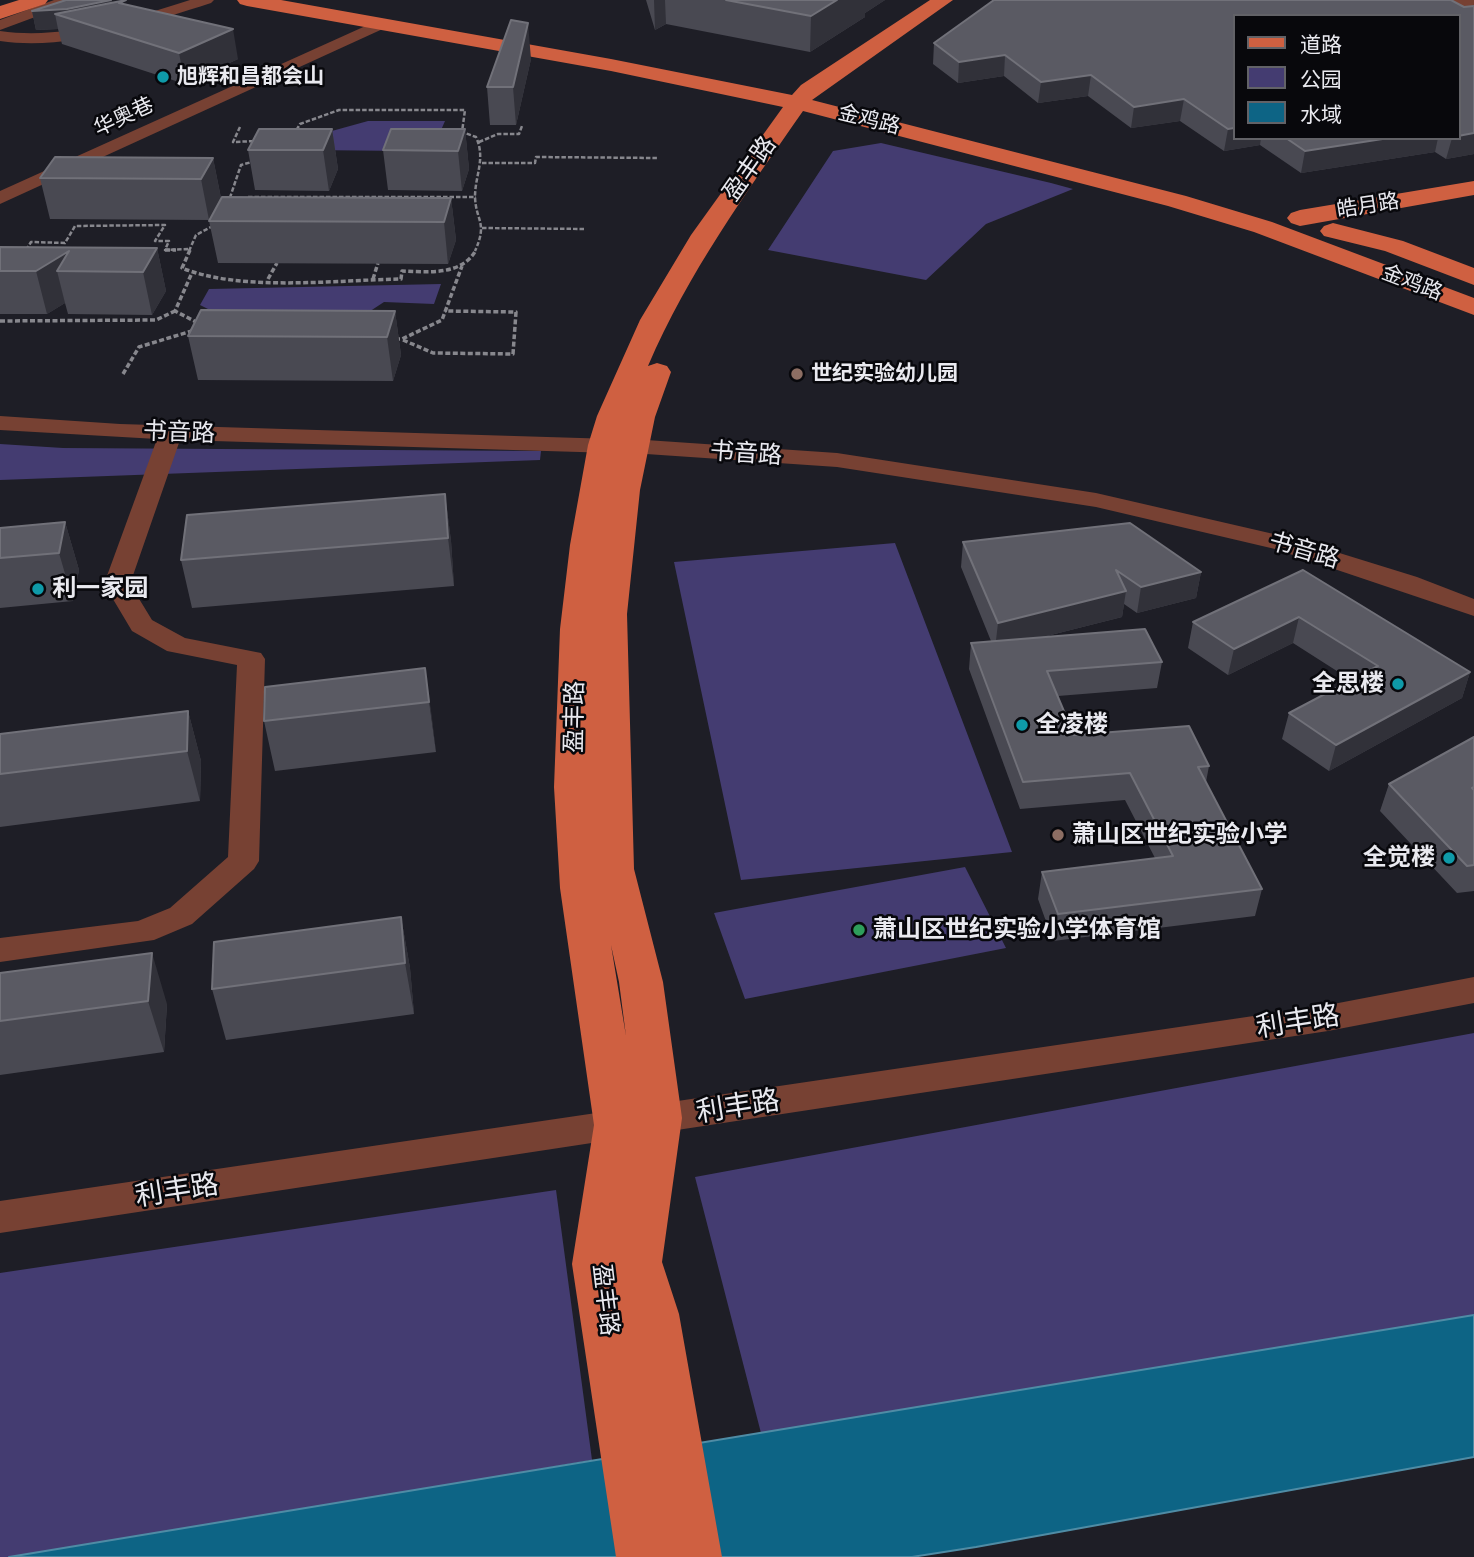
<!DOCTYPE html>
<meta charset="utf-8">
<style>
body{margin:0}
#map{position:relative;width:1474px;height:1557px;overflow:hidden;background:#1e1e26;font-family:Literata,"Noto Sans SC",serif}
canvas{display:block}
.legend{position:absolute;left:1233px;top:14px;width:228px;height:126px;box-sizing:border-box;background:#08080c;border:2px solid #626267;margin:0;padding:9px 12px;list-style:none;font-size:21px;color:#e9e9ef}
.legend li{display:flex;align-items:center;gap:14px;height:35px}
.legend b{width:35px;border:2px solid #626267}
</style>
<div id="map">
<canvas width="1474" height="1557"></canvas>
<ul class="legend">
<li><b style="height:9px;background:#cf6041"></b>道路</li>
<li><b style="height:19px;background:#443c71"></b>公园</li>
<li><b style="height:19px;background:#0d6485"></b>水域</li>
</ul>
</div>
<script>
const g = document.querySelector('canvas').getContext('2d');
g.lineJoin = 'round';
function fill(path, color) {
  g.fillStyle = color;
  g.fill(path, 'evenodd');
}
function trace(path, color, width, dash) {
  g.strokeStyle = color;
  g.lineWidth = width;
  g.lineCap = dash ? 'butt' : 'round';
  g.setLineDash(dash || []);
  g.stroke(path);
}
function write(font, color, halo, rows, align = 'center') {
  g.font = font + ' Literata,"Noto Sans SC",serif';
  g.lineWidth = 5;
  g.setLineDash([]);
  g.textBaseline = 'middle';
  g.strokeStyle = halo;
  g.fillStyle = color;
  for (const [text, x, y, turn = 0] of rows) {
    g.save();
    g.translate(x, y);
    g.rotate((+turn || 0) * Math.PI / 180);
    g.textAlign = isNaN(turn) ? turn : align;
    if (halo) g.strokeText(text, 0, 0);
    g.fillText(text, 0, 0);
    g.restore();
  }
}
fill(new Path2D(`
 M368,121H445L435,144L407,151L308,150L321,134Z
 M881,143L1051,183L1073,189L986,224L926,280L768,250L833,151Z
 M441,284L434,304L384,302L352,323L242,326L200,305L209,289Z
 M0,444L63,448L541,451L540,460L0,480Z
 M895,543L1012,852L741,880L674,562Z
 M965,867L1006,948L745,999L714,913Z
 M1474,1033V1315L761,1433L695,1177Z
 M556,1190L592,1460L27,1557H0V1273Z`), '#443c71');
const water = new Path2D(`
 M1474,1315V1457L976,1547L912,1557H9Z`);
fill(water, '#0d6485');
trace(water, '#4f8ca5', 2);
trace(new Path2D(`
 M240,127L233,142L257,141
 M479,142L498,134H519L522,126
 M482,163H535L536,157L658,158
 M248,197H476
 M482,228L586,229
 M26,250L31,242L65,243L75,226L165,225L155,241H169L165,250L190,249
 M189,251L196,235L222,221L241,165L273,156L286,148L300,124L339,110H465L462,132L476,137C486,159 475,175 475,197C476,222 488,222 475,251`), '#87878d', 2.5, [4.5, 2]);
trace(new Path2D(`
 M165,250H176
 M190,250L182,268C241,292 337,280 401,279L402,271C427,272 462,276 476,250
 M191,275L175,311L198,323
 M268,279L277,263
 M373,279L378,263
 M0,321L156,320L175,311
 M395,339H402L442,320L462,266
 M403,340L433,353L513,354L516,312L445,311
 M123,374L139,347L195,330`), '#87878d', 3.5, [5, 2.5]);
fill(new Path2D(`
 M54,0H76L73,3L0,30V20Z
 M190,0H214L211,3C145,24 70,51 0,41V31C63,40 130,19 190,0Z
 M1450,0H1474V10L1453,3Z
 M381,19L387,21L389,24L387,27L0,204V191Z
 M0,416L120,424L646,440L837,453L1096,493L1291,538L1417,577L1474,599V616L1275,549L1096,507L837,467L646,454L180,440L130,584L152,620L185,638L261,653L265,659L259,861L254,869L192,924L154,940L0,962V938L138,921L170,908L228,857L237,665L167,651L132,631L104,584L157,439L0,430Z
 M1474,977V1003L1328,1031L0,1233V1201L1328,1005Z`), '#774133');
fill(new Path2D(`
 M19,0H48L45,4L0,19V6Z
 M237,0H281L611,59L792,95L801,85L930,0H953L812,100L1186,196L1272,222L1474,298V315L1254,232L1168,206L803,111C746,193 688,273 648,366L657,363L667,366L671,372L655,417L640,490L627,614L634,869L663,982L682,1118L662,1262L679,1314L722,1557H616L572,1264L594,1125L560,888L554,787L560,629L570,545L588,445L597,416L640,320L691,235L783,107L611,71L247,6L240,4ZM611,945L619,982L626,1036Z
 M1474,181V195L1300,226L1291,223L1287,218L1291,213L1300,210Z
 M1333,223L1403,241L1474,268V285L1385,251L1324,236L1320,231L1324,226Z`), '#cf6041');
fill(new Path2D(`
 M646,0H885L865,13V17L810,52L666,24L655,30Z
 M113,3L127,5L238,59L185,84L62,44L58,29L36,30L32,11Z
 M1474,6V154L1446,159L1435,152L1301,173L1260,145L1224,151L1180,121L1131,128L1088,96L1038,103L1004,76L958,83L933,64L934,43ZM1458,16V138H1234Z
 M531,59L516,125H490L487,87Z
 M332,129L338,169L329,191L255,190L248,150Z
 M465,129L469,169L462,191L388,190L383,150Z
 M213,158L221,198L209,220L50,219L40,178Z
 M451,198L456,240L448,264L218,263L209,221Z
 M0,247L157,248L166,291L152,315L68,314L65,303L47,314H0Z
 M395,311L401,355L393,381L198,380L188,336Z
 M445,494L451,541L454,586L192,608L181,560Z
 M65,522L79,570L73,601L0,608V528Z
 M963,542L1201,572L1196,598L1137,613L1124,604L1122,617L1043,637L1162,662L1157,688L1058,696L1074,735L1209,766L1206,782L1262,889L1255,916L1053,941L1038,899L1042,872L1155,858L1125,800L1020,809L969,669L971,643L991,641L961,567Z
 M1303,570L1470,672L1462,698L1329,771L1282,739L1289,713L1351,680L1293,643L1228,675L1188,648L1193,622Z
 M425,668L436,752L275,771L264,721Z
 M188,711L201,761L200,801L0,827V734Z
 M1474,737V891L1457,893L1380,811L1389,784Z
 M401,917L410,968L414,1014L226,1040L212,989Z
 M0,973L167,1004L164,1052L0,1075Z`), '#494952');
fill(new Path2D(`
 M112,0L116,19L55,14L58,29L36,30L32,11Z
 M654,0H665L666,24L655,30Z
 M837,0H885L865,13V17L810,52L811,16Z
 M528,23L531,59L516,125L513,87Z
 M233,29L238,59L185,84L179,53Z
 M1005,55L1004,76L958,83L959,62Z
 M1091,75L1088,96L1038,103L1041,82Z
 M1184,99L1180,121L1131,128L1134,107Z
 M1234,128V138H1261L1260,145L1224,151L1228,129Z
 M332,129L338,169L329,191L323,150Z
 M465,129L469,169L462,191L458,151Z
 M1474,133V154L1446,159L1452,138H1458V136Z
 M1389,138H1438L1435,152L1301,173L1305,151Z
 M213,158L221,198L209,220L201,179Z
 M451,198L456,240L448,264L444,222Z
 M157,248L166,291L152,315L143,272Z
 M69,251L57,271L65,303L47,314L36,271Z
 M395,311L401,355L393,381L387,337Z
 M445,494L451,541L454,586L448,538Z
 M65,522L79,570L73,601L59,553Z
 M1201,572L1196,598L1137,613L1141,587Z
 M1126,591L1122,617L995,649L998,623Z
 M1299,617L1293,643L1228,675L1234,649Z
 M425,668L432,718L436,752L429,702Z
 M1470,672L1462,698L1329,771L1336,745Z
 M188,711L201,761L200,801L187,751Z
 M401,917L410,968L414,1014L405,963Z
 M152,953L167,1004L164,1052L148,1001Z`), '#313139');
const building = new Path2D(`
 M66,0H111L67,9L32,11Z
 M126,0L119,3L233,29L179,53L55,14Z
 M726,0H837L811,16Z
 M994,0H1451L1464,7L1474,6V133L1458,136V16H1234V128L1228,129L1184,99L1134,107L1091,75L1041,82L1005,55L959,62L934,43Z
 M511,20L528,23L513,87H487Z
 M259,129H332L323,150H248Z
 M391,129H465L458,151L383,150Z
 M1286,138H1389L1305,151Z
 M55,157L213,158L201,179L40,178Z
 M222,197L451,198L444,222L209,221Z
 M0,247L157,248L143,272L57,271L69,251L36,271H0Z
 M201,310L395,311L387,337L188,336Z
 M445,494L448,538L181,560L187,515Z
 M65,522L59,553L0,558V528Z
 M1130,523L1201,572L1141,587L1116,570L1126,591L998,623L963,542Z
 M1303,570L1470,672L1336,745L1289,713L1378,666L1299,617L1234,649L1193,622Z
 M1145,629L1162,662L1047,671L1074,735L1189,726L1209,766L1198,767L1262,889L1058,914L1042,872L1173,856L1130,773L1023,782L971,643Z
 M425,668L429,702L264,721L265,687Z
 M188,711L187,751L0,774V734Z
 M1474,737V787L1472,788L1474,790V865L1467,866L1389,784Z
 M401,917L405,963L212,989L214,942Z
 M152,953L148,1001L0,1021V973Z`);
fill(building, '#5a5a63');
trace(building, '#717179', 2);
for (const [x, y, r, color] of [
 [163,77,7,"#0f9aa8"],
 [797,374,7,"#8d6e63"],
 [38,589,7,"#0f9aa8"],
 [1398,684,7,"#0f9aa8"],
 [1022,725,7,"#0f9aa8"],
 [1058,835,7,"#8d6e63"],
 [1449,858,7,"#0f9aa8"],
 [859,930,7,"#2e9e5b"]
]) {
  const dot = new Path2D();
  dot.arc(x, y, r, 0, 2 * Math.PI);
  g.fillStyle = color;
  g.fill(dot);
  trace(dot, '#08080c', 2.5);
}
write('bold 21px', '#e9e9ef', '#08080c', [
 ["旭辉和昌都会山",177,77],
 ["世纪实验幼儿园",811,374]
], 'left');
write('21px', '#e9e9ef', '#08080c', [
 ["华奥巷",124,117,-25],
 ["金鸡路",869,120,14],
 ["皓月路",1368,206,-9],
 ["金鸡路",1412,283,21]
]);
write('24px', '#e9e9ef', '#08080c', [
 ["盈丰路",750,169,-55],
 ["书音路",179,433,2],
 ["书音路",746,454,4],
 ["书音路",1304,551,16],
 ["盈丰路",575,717,-89],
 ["盈丰路",605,1300,83]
]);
write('bold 24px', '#e9e9ef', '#08080c', [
 ["利一家园",52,589],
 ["全思楼",1384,684,"right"],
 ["全凌楼",1036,725],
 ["萧山区世纪实验小学",1072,835],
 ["全觉楼",1435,858,"right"],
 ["萧山区世纪实验小学体育馆",873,930]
], 'left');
write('28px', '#e9e9ef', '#08080c', [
 ["利丰路",1298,1022,-9],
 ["利丰路",738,1107,-9],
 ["利丰路",177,1191,-9]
]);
</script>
